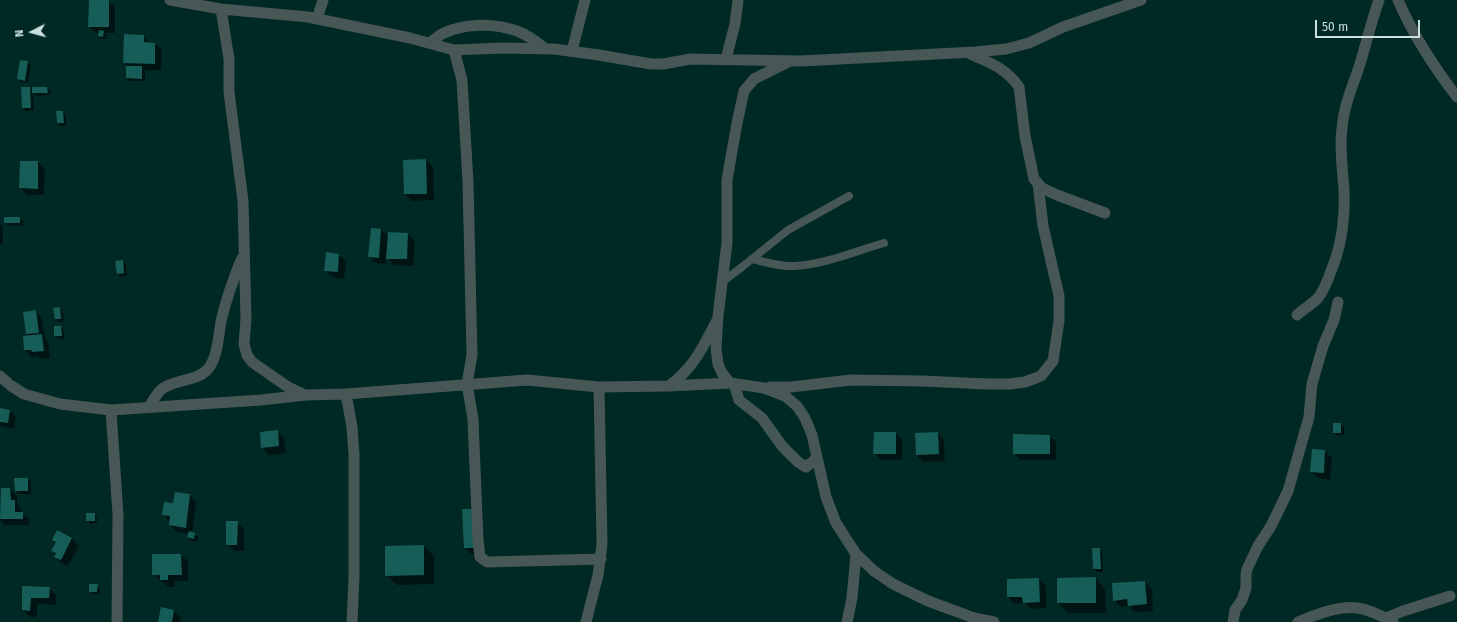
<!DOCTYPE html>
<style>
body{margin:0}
#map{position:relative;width:1457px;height:622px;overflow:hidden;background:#002825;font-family:"Fira Sans",sans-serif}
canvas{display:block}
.north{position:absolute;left:12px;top:12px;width:40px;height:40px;-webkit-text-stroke:3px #002825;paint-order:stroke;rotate:264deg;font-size:11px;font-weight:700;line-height:16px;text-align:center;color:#cbe0dd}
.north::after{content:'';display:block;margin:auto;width:14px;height:18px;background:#cbe0dd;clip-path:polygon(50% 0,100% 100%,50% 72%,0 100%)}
.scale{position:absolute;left:1315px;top:20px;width:105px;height:18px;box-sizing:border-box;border:2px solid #cbe0dd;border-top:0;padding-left:5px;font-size:12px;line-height:14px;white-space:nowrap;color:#cbe0dd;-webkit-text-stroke:3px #002825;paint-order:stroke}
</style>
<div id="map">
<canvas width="1457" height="622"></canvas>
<div class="north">N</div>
<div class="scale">50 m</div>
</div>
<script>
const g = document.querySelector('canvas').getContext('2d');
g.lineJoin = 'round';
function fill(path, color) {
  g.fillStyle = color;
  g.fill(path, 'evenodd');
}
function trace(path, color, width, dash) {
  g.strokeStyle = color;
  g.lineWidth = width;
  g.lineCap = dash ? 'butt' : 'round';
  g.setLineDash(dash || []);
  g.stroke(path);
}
fill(new Path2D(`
 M90,0H108L115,7V33H104L107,35L106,39H102L99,36V33H96L89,26Z
 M143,36L150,43L155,44L162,50L161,70H145V81H130L127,78V66L124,63Z
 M27,62L31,65L28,83L21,82L18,79Z
 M29,88L33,92L47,88L50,91V95L37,96L33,92L34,110L26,111L23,108Z
 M62,112L66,115V126H61L58,123Z
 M426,160L433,167L434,200L412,201L405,194Z
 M38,162L45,169L44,195H27L20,188Z
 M20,218L23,221V226L8,225L5,222Z
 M0,224L3,226V244H0Z
 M372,229L381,230L389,237L408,234L415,241L413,266L394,265L386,257V264L376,263L369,256Z
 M339,255L346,261L344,279L332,277L325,271Z
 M123,261L126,265L127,276L121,277L117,274Z
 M60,308L63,311L64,321L59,322L55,319Z
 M36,312L42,318L45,339L48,342L50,358L40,359L37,356L32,357L25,350L29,336L27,334Z
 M61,327L64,330L65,339H59L55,336Z
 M0,409L10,411L16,418L14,429L0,426Z
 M1341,424L1344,427V435L1337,436L1334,432Z
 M277,431L284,438L286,453L269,455L262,448L261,433Z
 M896,433L902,440V460H881L874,453Z
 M938,433L944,440L945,461L923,462L916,455Z
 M1049,436L1056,442V460H1020L1014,453Z
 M1313,450L1325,451L1332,458L1330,480L1318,478L1311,471Z
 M15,479H27L31,482V494H19L16,491Z
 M10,489L17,496V504L21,508V513L29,519V525H5L0,520V513H2Z
 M189,495L196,502L192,533L198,537L197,542L191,540L188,537L189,534L177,532L170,525V522L163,514L174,504Z
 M463,510L481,554H471L465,548Z
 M94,514L97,517V523L90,524L87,520Z
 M237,522L244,529V551H234L227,544Z
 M58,532L72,539L79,546L68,566L62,563L55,557L56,555L53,551L57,543L53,540Z
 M423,546L434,556V584L397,585L386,575Z
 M1099,549L1102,552L1103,572H1097L1094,569Z
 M181,555L188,561V581H174V587H168L153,574Z
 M1095,578L1105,589L1106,613H1068L1058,602Z
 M1039,579L1046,586V608L1031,609L1025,603L1015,604L1008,597Z
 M1145,582L1152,589L1153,611L1135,612L1129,606L1121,607L1114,600Z
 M97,585L100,589V594H93L90,591Z
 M23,587L49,588L56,595V605L37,604V617H30L23,610Z
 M162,609L174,611L181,618L180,622H159Z`), '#0007');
fill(new Path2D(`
 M89,0H109V27H88Z
 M99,30L104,31L103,37L98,36Z
 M124,34L144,35V42L155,43V64L123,63Z
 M20,60L28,61L25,81L17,79Z
 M126,66H142V79L126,78Z
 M21,87H30L31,108H22Z
 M32,87H47L48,93H32Z
 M56,111H63L64,123H57Z
 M426,159L427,194H404L403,160Z
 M20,161H38V189L19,188Z
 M4,217H20V223H4Z
 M371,228L381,229L379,258L368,257Z
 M388,232L408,233L407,259H386Z
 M326,252L339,254L338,272L324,271Z
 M123,260L124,273L117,274L115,261Z
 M60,307L61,319H55L53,308Z
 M36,310L39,333L26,334L23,312Z
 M54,326H61L62,336H54Z
 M42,334L44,351L32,352L31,350H24L23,336Z
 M0,408L10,410L8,423L0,422Z
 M1333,423H1341V433H1333Z
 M278,430L279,446L261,448L260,432Z
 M874,432H896V454H873Z
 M938,432L939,454L916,455L915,433Z
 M1013,434L1050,435V454H1013Z
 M1312,449L1325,450L1324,473L1310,472Z
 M14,478H28V491H15Z
 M1,488H10L11,500H15V512H23V519H0Z
 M175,492L190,494L186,528L169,525L170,516L162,515L164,502L173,503Z
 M462,509H474L475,548H464Z
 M86,513H95V521H86Z
 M226,521H238L237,545H226Z
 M57,530L72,538L61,560L54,557L56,553L51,551L56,542L52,540Z
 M189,531L195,533L194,539L187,537Z
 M424,545V575L385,576V546Z
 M1092,548H1100L1101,569H1093Z
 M152,554H181L182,575H168V580H160V575H152Z
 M1096,577V603H1057V578Z
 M1039,578L1040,602L1023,603L1022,597H1007V579Z
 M1145,581L1147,604L1128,606L1127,599L1113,601L1112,583Z
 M89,584H98L97,592H89Z
 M22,586L50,587L49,598H31L30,611L22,610Z
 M161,607L174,610L172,622H158Z`), '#165c57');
trace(new Path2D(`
 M752,259C766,262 780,267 794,266C823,265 856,251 884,243
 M722,282L742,267L788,230L849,196`), '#465755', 8);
trace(new Path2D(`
 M170,0L221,9L308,17L410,38L454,50L501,48L554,49L599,55L651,64H663L691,59L801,61L975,52L1006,49L1029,43L1063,27L1141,0
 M1398,0C1413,35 1434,67 1457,97
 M221,9L229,59V92L243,201L246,318L244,344L247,355L252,362L288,387L305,395
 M317,19L323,0
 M429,43C434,40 439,35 444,33C466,23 494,23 517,31C528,35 537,42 546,49
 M454,50L462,80L468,182L472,355L467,384L473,419L478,540L480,557L487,562L601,559
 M572,51L585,0
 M970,54C989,62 1007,69 1019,87L1025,136L1034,179L1042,188L1057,195L1105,213
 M726,59L735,24L738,0
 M1297,315C1304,309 1312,304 1318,298C1324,290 1328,280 1331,271C1342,245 1345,219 1344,191C1343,170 1339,149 1342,128C1344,105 1352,88 1359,67C1366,45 1371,22 1379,0
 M0,376L10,385L24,394L60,404L111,410L261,400L306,395L346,394L527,380L599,387L669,386L730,383L764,388L785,396L797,406L805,418L812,435L826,497L836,523L856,554L874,571L893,584L928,601L974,618L994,622
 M730,383L722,373L718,364L716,348L718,316L727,243V180L737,123L744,91L754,79L788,62
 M734,384L739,400L762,418L782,446L798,462L806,467L817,458
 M669,386C694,367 702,349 716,322
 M770,387H791L851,380L922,381L987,384H1010L1025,382L1041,376L1053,361L1059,321V296L1043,226L1038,184
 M346,394L352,427L354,455V577L352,622
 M149,407C153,401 156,394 162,389C175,379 195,382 207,370C219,357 218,333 222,317C227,297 234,277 242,258
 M111,410L118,515L117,622
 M1386,618L1403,611L1450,596
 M586,622L598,575L602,544L599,387
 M847,622L852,598L856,554
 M1233,622L1235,610L1242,600L1246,588V574L1247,569L1258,546L1271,526L1288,491L1309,417L1312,384L1323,346L1334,320L1338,302
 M1298,622C1314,615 1341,605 1358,608C1370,610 1382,616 1393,622`), '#465755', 11);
</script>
